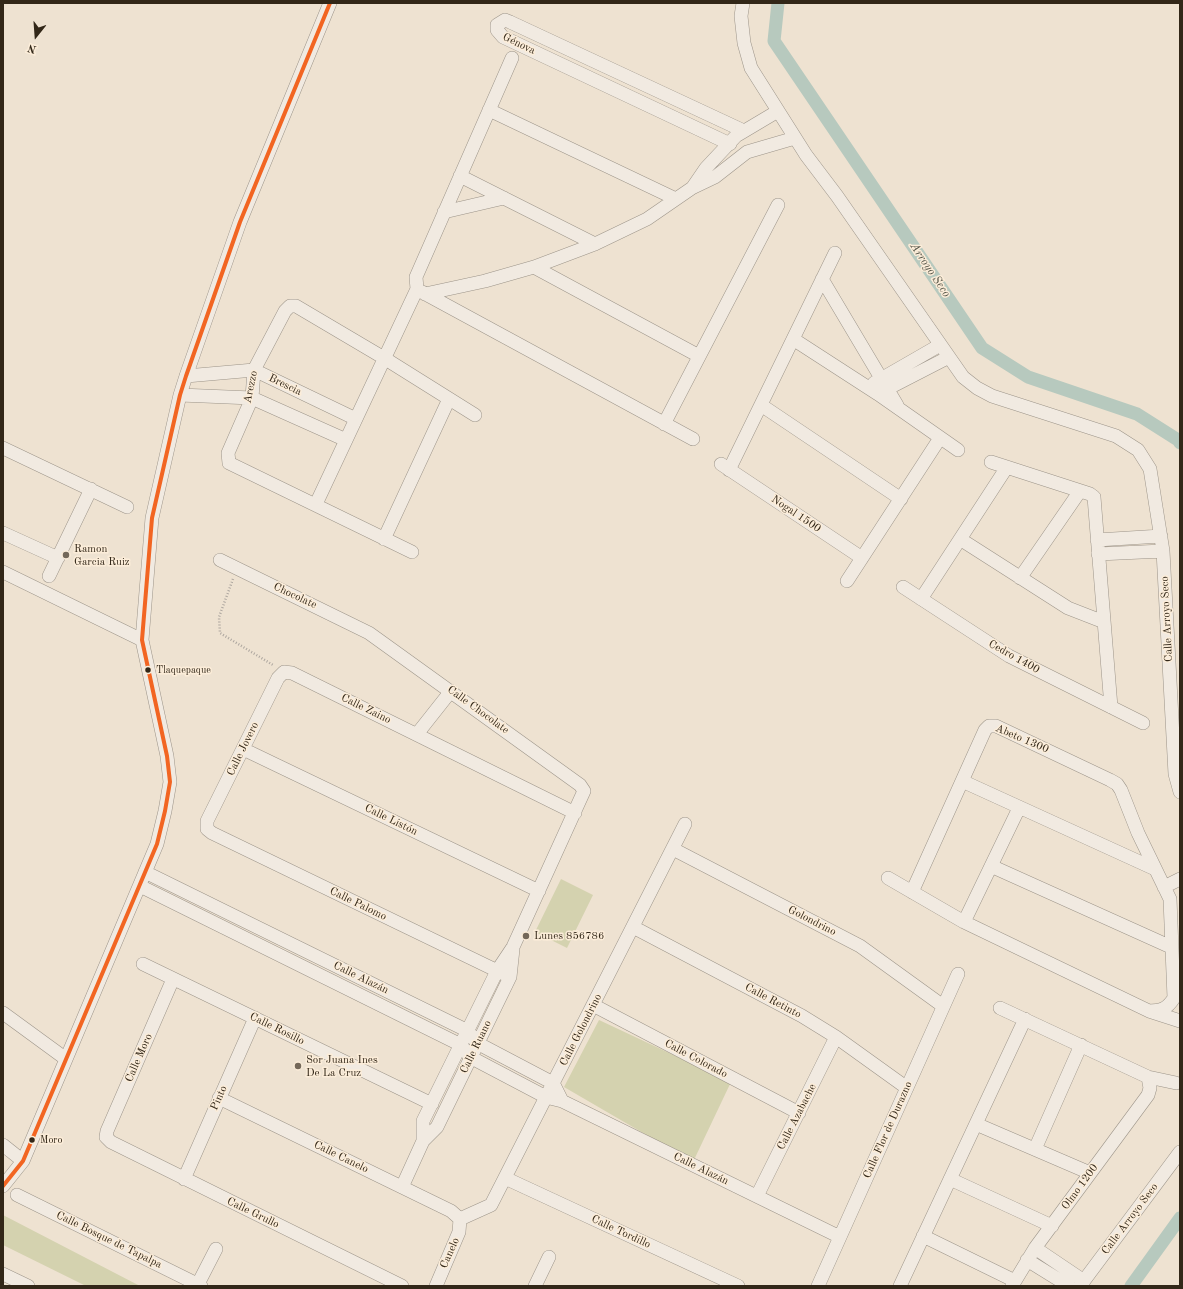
<!DOCTYPE html>
<meta charset="utf-8">
<style>
body{margin:0}
#map{position:relative;width:1183px;height:1289px;overflow:hidden;background:#eee2d1;font-family:"Old Standard TT",serif}
canvas{display:block}
.frame{position:absolute;inset:0;border:4px solid #322718;pointer-events:none}
.north{position:absolute;left:16px;top:16px;width:40px;height:40px;-webkit-text-stroke:3px #fcedd9;paint-order:stroke;rotate:197deg;font-size:11px;font-weight:700;line-height:16px;text-align:center;color:#322718}
.north::after{content:'';display:block;margin:auto;width:14px;height:18px;background:#322718;clip-path:polygon(50% 0,100% 100%,50% 72%,0 100%)}
</style>
<div id="map">
<canvas width="1183" height="1289"></canvas>
<div class="frame"></div>
<div class="north">N</div>
</div>
<script>
const g = document.querySelector('canvas').getContext('2d');
g.lineJoin = 'round';
function fill(path, color) {
  g.fillStyle = color;
  g.fill(path, 'evenodd');
}
function trace(path, color, width, dash) {
  g.strokeStyle = color;
  g.lineWidth = width;
  g.lineCap = dash ? 'butt' : 'round';
  g.setLineDash(dash || []);
  g.stroke(path);
}
function write(font, color, halo, rows, align = 'center') {
  g.font = font + ' "Old Standard TT",serif';
  g.lineWidth = 3;
  g.setLineDash([]);
  g.textBaseline = 'middle';
  g.strokeStyle = halo;
  g.fillStyle = color;
  for (const [text, x, y, turn = 0] of rows) {
    g.save();
    g.translate(x, y);
    g.rotate((+turn || 0) * Math.PI / 180);
    g.textAlign = isNaN(turn) ? turn : align;
    if (halo) g.strokeText(text, 0, 0);
    g.fillText(text, 0, 0);
    g.restore();
  }
}
fill(new Path2D(`
 M561,879L593,895L567,948L535,932Z
 M599,1020L731,1082L693,1162L564,1087Z
 M3,1215L140,1286H86L3,1245Z`), '#d4d2af');
trace(new Path2D(`
 M778,3L774,41L982,348L1028,377L1137,414L1178,440L1180,443
 M1131,1286L1180,1218`), '#b7c9be', 13);
const minor = new Path2D(`
 M743,3L741,16L744,43L751,68L806,155L837,196L963,377L977,388L992,396L1116,436L1138,450L1150,469L1163,551L1175,774L1180,792
 M489,110L676,199
 M730,144L503,37L497,30V25L505,20L510,22L744,131
 M460,176L595,244
 M693,187L706,168L736,136L778,111
 M444,212L504,198
 M534,267L699,356
 M822,279L897,405
 M422,292L693,439
 M425,294L485,281L534,267L595,244L647,219L692,188L715,177L747,152L795,138
 M793,339L878,394L958,450
 M186,376L254,370L356,419
 M874,383L940,345
 M881,392L949,357
 M180,395L252,398L346,440
 M761,405L901,499
 M664,424L778,205
 M3,448L127,507
 M991,462L1090,494L1094,497L1111,707
 M721,464L862,558
 M729,470L835,253
 M316,504L417,289L416,277L512,58
 M3,533L58,558
 M384,539L449,399
 M960,539L1068,608L1104,622
 M1097,540L1161,536
 M412,552L229,463L228,453L252,398L254,370L285,311L290,306H296L384,358L475,415
 M1098,554L1163,551
 M220,560L369,633L580,785L584,791L513,947L497,971L423,1121V1141
 M3,572L142,640
 M49,576L91,489
 M1020,578L1080,491
 M847,581L940,438
 M903,587L1009,656L1143,723
 M921,599L1007,467
 M417,734L451,691
 M243,749L539,891
 M962,781L1155,869
 M673,849L860,946L943,1006
 M991,866L1171,947
 M145,872L468,1031L477,1043L553,1083L562,1101
 M888,878L964,922L1149,1011L1180,1021
 M140,886L461,1045L470,1057L546,1097L562,1101L840,1237
 M1164,887L1180,879
 M912,892L985,730L989,726H996L1110,780L1117,784L1121,790L1138,833L1170,899L1174,998C1167,1009 1161,1011 1149,1011
 M964,922L1019,808
 M633,927L802,1016L836,1037L907,1088
 M143,964L432,1104
 M510,977L212,833L207,829V821L278,678L284,672L292,673L575,813
 M173,979L107,1131L106,1137L111,1142L402,1286
 M593,1005L799,1113
 M1000,1008L1148,1077L1176,1083
 M3,1013L66,1059
 M219,1098L451,1211L460,1219
 M976,1124L1090,1173
 M3,1145L23,1161
 M1035,1149L1081,1045
 M505,1178L738,1286
 M184,1179L255,1018
 M950,1179L1052,1226
 M3,1186L23,1161L157,844L165,811L170,782L167,756L142,640L152,518L180,395L186,376L240,222L330,3
 M402,1187L423,1141L437,1127L510,977L513,949
 M17,1195L201,1286
 M757,1196L836,1037
 M460,1219L491,1205L685,824
 M923,1236L1015,1281
 M1035,1248L1084,1281
 M1027,1260L1069,1286
 M3,1274L28,1286
 M198,1284L216,1249
 M436,1286L459,1232L460,1219
 M535,1286L549,1257
 M818,1286L958,974
 M900,1286L1025,1019
 M1012,1286L1035,1248L1148,1095L1150,1088L1148,1077
 M1080,1286L1180,1152`);
trace(minor, '#9c9489', 14);
trace(new Path2D(`
 M233,579L219,617L220,633L273,665`), '#ada69f', 2.5, [1, 2]);
trace(minor, '#f1eae1', 13);
trace(new Path2D(`
 M3,1186L23,1161L157,844L165,811L170,782L167,756L142,640L152,518L180,395L186,376L240,222L330,3`), '#f26522', 4);
for (const [x, y, r, color] of [
 [66,555,4,"#746859"],
 [148,670,3.5,"#322718"],
 [526,936,4,"#746859"],
 [298,1066,4,"#746859"],
 [32,1140,3.5,"#322718"]
]) {
  const dot = new Path2D();
  dot.arc(x, y, r, 0, 2 * Math.PI);
  g.fillStyle = color;
  g.fill(dot);
  trace(dot, '#fcedd9', 1.5);
}
write('10px', '#322718', '#fcedd9', [
 ["Tlaquepaque",156,670],
 ["Moro",40,1140]
], 'left');
write('11px', '#322718', '#fcedd9', [
 ["Génova",519,44,26],
 ["Brescia",285,385,26],
 ["Arezzo",251,387,-78],
 ["Nogal 1500",796,514,34],
 ["Chocolate",295,596,25],
 ["Calle Arroyo Seco",1167,619,-93],
 ["Cedro 1400",1014,657,29],
 ["Calle Zaino",366,709,26],
 ["Calle Chocolate",478,710,36],
 ["Abeto 1300",1022,739,23],
 ["Calle Jovero",243,749,-64],
 ["Calle Listón",391,820,26],
 ["Calle Palomo",358,904,26],
 ["Golondrino",812,921,27],
 ["Calle Alazán",361,978,26],
 ["Calle Retinto",773,1001,28],
 ["Calle Rosillo",277,1029,26],
 ["Calle Golondrino",581,1030,-63],
 ["Calle Ruano",476,1047,-64],
 ["Calle Moro",139,1058,-66],
 ["Calle Colorado",696,1059,28],
 ["Pinto",219,1098,-66],
 ["Calle Azabache",797,1117,-63],
 ["Calle Flor de Durazno",888,1130,-66],
 ["Calle Canelo",341,1157,26],
 ["Calle Alazán",701,1169,26],
 ["Olmo 1200",1080,1187,-54],
 ["Calle Grullo",253,1213,26],
 ["Calle Arroyo Seco",1130,1219,-53],
 ["Calle Tordillo",621,1232,25],
 ["Calle Bosque de Tapalpa",109,1240,26],
 ["Canelo",450,1253,-66]
]);
write('11px', '#322718', '#fcedd9', [
 ["Ramon",74,549],
 ["Garcia Ruiz",74,562],
 ["Lunes 856786",534,936],
 ["Sor Juana Ines",306,1060],
 ["De La Cruz",306,1073]
], 'left');
write('italic 12px', '#535447', '#fcedd9', [
 ["Arroyo Seco",930,270,56]
]);
</script>
